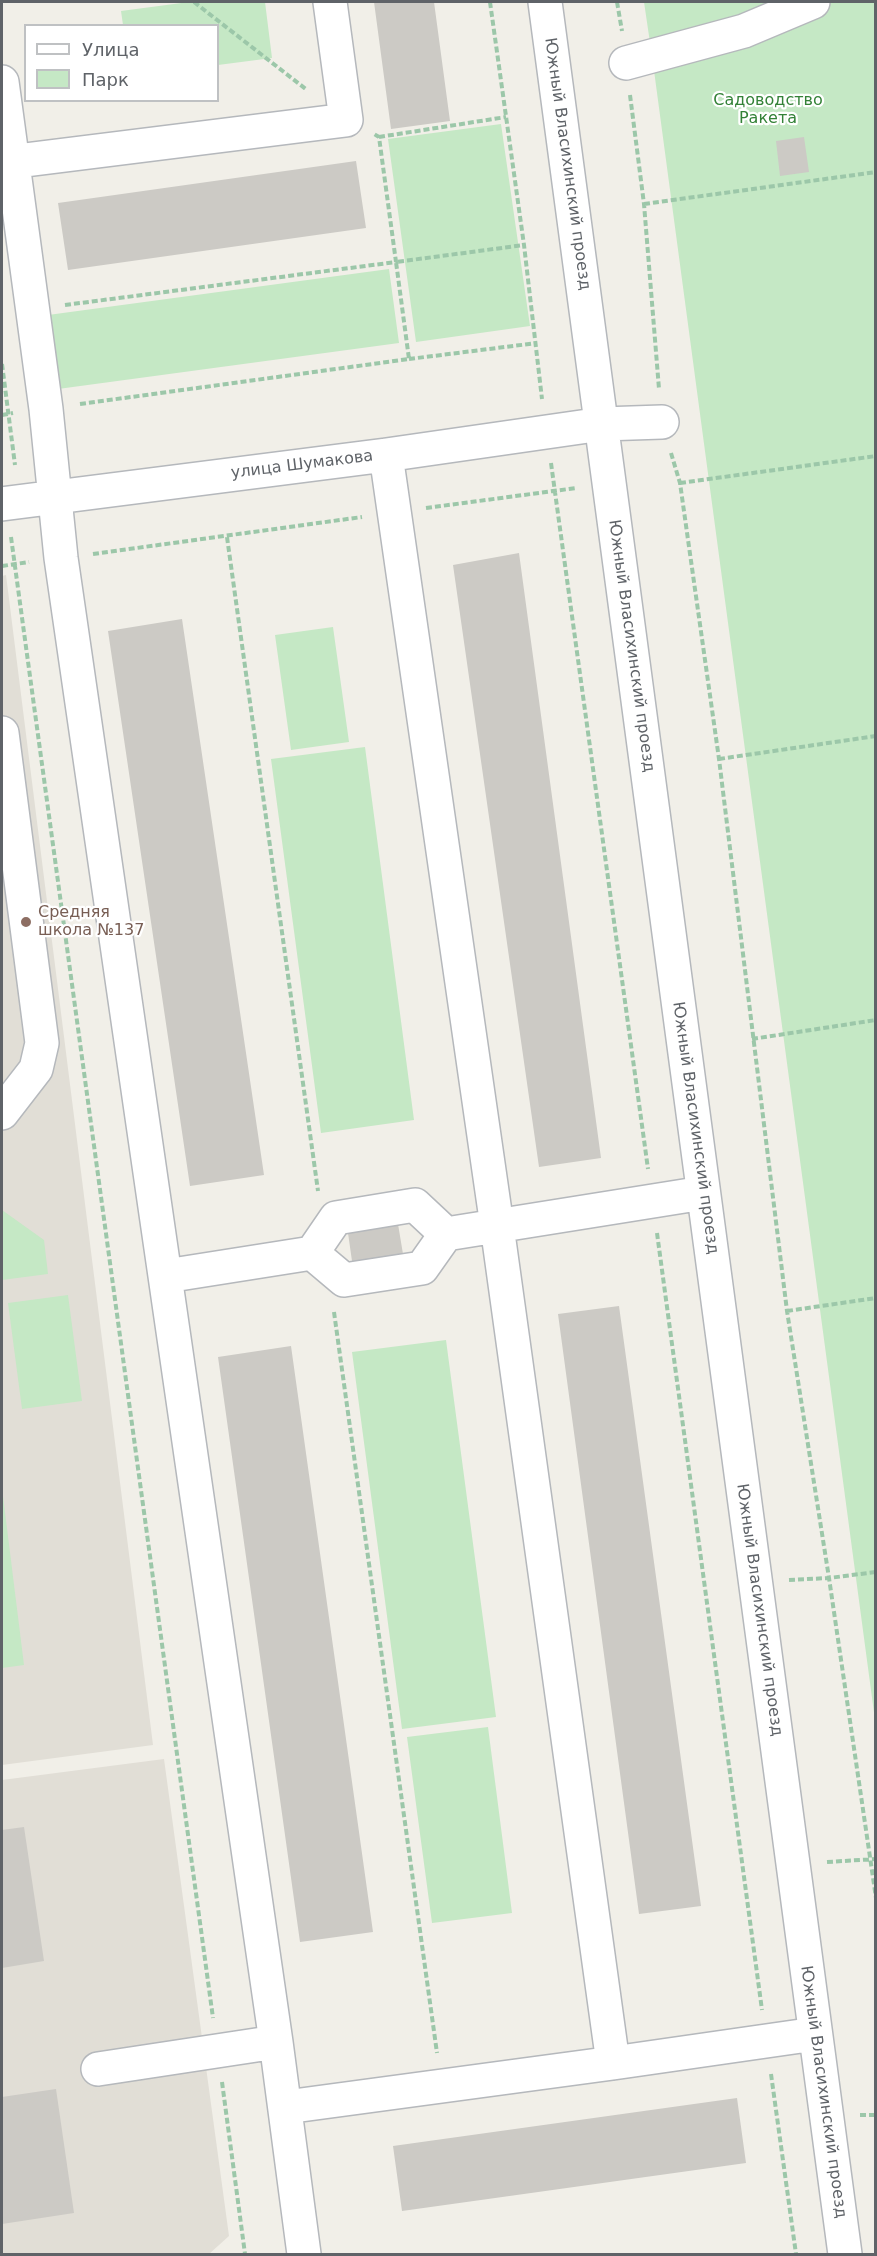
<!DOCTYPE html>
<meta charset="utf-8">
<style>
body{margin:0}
#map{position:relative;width:877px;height:2256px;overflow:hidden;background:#f1efe8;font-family:"DejaVu Sans",sans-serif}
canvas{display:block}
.frame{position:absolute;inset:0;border:3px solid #5f6368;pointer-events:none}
.legend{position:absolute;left:24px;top:24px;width:195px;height:78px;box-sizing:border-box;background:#fff;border:2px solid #bfc1c3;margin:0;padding:8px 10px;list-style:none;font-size:18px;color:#5f6368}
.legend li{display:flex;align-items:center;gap:12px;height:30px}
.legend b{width:30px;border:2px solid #bfc1c3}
</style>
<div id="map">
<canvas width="877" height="2256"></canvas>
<div class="frame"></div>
<ul class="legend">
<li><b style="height:8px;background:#fff"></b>Улица</li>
<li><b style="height:16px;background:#c5e8c5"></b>Парк</li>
</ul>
</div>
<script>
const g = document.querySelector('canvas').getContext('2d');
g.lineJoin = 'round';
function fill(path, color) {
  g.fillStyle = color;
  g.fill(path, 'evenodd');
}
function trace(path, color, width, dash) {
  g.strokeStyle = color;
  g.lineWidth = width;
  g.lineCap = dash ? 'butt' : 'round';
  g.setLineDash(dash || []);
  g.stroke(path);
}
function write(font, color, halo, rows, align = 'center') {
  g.font = font + ' "DejaVu Sans",sans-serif';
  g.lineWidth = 4.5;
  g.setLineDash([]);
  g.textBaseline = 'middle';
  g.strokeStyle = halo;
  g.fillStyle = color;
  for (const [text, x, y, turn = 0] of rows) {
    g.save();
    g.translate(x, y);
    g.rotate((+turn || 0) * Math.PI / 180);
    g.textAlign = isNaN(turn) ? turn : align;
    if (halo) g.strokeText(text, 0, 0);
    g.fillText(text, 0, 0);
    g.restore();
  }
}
fill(new Path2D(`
 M6,575L153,1745L2,1765V576Z
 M164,1759L229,2236L209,2254H2V1780Z`), '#e1ded6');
fill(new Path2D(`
 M189,2H265L272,58L218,65V26L123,25L121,11Z
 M644,2H875V1720L653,63Z
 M501,124L530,326L416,342L388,139Z
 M389,269L399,343L58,389L48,315Z
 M333,627L349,742L291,750L275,635Z
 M365,747L414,1120L321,1133L271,759Z
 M2,1210L44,1240L48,1274L2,1280Z
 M68,1295L82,1401L22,1409L8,1303Z
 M446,1340L496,1717L402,1729L352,1352Z
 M2,1488L24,1665L2,1668Z
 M488,1727L512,1913L432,1923L407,1737Z`), '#c5e8c5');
fill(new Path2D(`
 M374,2H434L450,121L391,129Z
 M804,137L809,172L780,176L776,141Z
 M356,161L366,228L68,270L58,203Z
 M519,553L601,1158L539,1167L453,565Z
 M182,619L264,1175L190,1186L108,631Z
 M397,1218L404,1260L353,1268L347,1226Z
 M619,1306L701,1906L639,1914L558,1314Z
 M291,1346L373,1932L300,1942L218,1357Z
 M24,1827L44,1961L2,1968V1830Z
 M56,2089L74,2213L2,2224V2097Z
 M737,2098L746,2163L402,2211L393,2146Z`), '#cccac5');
const minor = new Path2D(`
 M545,2L845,2254
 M626,63L744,31L813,2
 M2,82L46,409L61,558L276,2042L304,2254
 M2,163L346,120L330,2
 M386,455L497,1226L613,2063
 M2,504L386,455L602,424L662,422
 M2,733L42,1043L36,1069L2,1113
 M312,1253L336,1218L415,1205L446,1234
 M166,1276L312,1253L344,1280L422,1268L446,1234L703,1193
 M98,2069L276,2042
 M286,2107L613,2063L815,2034`);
trace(minor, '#b5b8bc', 36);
trace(new Path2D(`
 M194,2L307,90
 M490,2L524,245L542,399
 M617,2L622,31
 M630,95L644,204L659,389
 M379,137L506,117
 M644,204L876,172
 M65,305L396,262L379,137L374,134
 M409,359L537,343
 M2,364L15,465
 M80,404L409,359L396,262L524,245
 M2,415L13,413
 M671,453L680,483L719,759L787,1311L829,1578L876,1898
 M551,463L648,1169
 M680,483L876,456
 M426,508L576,488
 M11,537L213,2018
 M227,537L318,1191
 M93,554L362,517
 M2,566L29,562
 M719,759L876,736
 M752,1039L876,1020
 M657,1233L762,2010
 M787,1311L876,1298
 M334,1312L437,2053
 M789,1580L829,1578L876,1572
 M827,1862L876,1859
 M771,2074L796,2254
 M222,2082L245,2254
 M860,2115H876`), '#9cc7a9', 4, [6, 3]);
trace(minor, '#fff', 33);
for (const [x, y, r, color] of [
 [26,922,6,"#8d6e63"]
]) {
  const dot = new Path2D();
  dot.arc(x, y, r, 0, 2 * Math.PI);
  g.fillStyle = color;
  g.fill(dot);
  trace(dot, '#fff', 2);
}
write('16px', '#348238', '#fff', [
 ["Садоводство",768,101],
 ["Ракета",768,119]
]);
write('16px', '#5f6368', '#fff', [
 ["Южный Власихинский проезд",567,164,82],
 ["улица Шумакова",302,465,-7],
 ["Южный Власихинский проезд",631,646,82],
 ["Южный Власихинский проезд",695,1128,82],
 ["Южный Власихинский проезд",759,1610,82],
 ["Южный Власихинский проезд",823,2092,82]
]);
write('16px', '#785e54', '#fff', [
 ["Средняя",38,913],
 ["школа №137",38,931]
], 'left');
</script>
